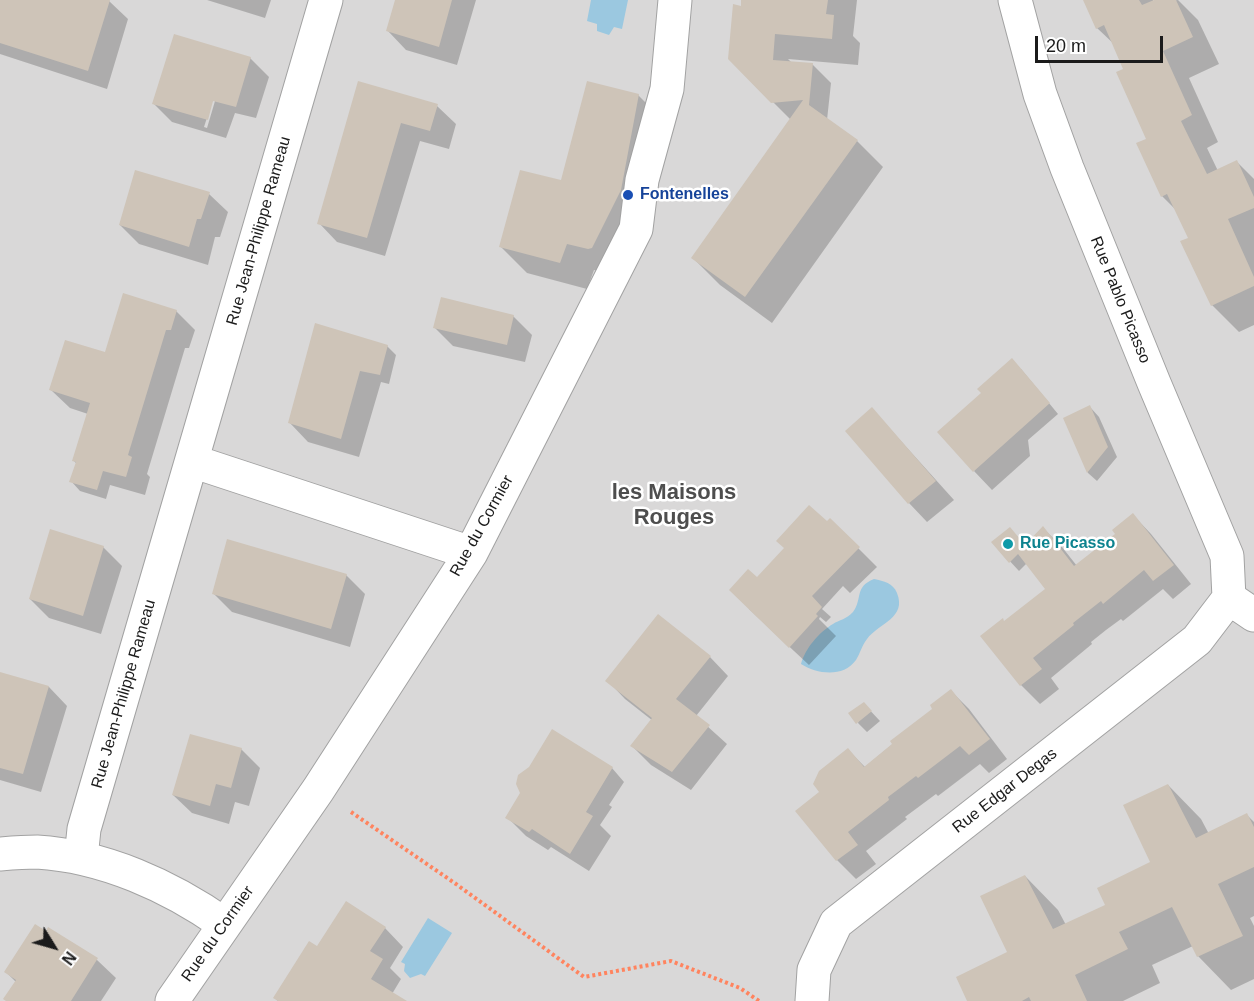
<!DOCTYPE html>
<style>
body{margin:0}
#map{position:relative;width:1254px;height:1001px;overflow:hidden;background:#eeebdf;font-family:Helvetica,sans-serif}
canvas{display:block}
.north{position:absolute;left:24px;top:917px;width:60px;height:60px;-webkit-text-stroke:4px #fff;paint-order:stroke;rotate:127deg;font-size:16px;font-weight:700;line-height:24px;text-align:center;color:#1b1b1b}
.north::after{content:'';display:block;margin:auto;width:21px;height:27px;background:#1b1b1b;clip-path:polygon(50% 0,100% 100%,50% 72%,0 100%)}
.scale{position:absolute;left:1035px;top:36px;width:128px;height:27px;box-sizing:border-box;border:3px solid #1b1b1b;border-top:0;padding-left:8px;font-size:18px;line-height:21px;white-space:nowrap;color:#1b1b1b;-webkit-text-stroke:4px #fff;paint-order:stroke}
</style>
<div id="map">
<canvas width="1254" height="1001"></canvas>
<div class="north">N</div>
<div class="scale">20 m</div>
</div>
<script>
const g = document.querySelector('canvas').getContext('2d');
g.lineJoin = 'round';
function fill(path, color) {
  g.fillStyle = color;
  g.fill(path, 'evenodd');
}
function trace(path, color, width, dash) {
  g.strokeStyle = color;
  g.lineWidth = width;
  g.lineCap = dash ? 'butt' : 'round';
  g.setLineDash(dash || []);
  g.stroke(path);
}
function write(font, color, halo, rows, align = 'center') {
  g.font = font + ' Helvetica,sans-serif';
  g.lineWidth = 5;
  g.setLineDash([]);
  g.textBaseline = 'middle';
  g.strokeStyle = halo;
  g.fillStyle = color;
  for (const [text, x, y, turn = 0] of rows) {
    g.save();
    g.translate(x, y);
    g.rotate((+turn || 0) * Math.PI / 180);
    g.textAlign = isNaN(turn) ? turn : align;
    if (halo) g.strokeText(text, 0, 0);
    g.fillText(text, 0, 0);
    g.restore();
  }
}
fill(new Path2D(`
 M0,0H1254V1001H0Z`), '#d9d8d8');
fill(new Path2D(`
 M591,0H628L622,29L614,27L609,35L597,31V24L587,21Z
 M874,579C884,581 893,583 897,593C907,618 879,623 867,639C862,645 860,654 856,660C843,678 817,674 801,664C805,649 819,632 833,624C839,620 847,619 853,612C863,598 854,587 874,579Z
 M428,918L452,933L425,976L421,974L410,978L404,971L405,964L401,962Z`), '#9bc8e0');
fill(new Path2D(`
 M0,0L109,1L128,19L107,89L0,54Z
 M207,0H271L265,18Z
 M397,0H476L457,65L406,50L388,31Z
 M743,0H857L853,36L860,43L858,65L788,59L792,63L812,64L831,83L827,120L857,141L883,167L772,323L720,285L693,258L791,120L729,58Z
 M1085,0H1153V2L1178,0L1198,20L1219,64L1189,78L1218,142L1207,148L1218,171L1237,162L1254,179V325L1239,332L1212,305L1190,238L1177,211L1162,196L1148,139L1125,70L1115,45L1097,28Z
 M250,58L269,77L256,118L235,113L226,138L172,122L153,103ZM213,99L215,101L207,128L204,127Z
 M359,83L437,106L456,124L449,149L420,141L385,256L337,242L319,223Z
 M638,95L665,122L616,275L594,270L587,289L527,273L500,246L562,182Z
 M209,194L228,212L220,237H215L208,265L139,244L120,225Z
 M176,311L195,330L189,348H185L147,474L150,477L145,495L110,485L106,499L80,491L71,481L77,464L74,461L88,414L70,408L51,390Z
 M513,316L532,335L525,362L453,346L434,327Z
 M387,346L396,355L389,384L381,382L359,457L308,442L290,423Z
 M1021,369L1058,414L1028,440L1030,456L992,490L974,471Z
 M1090,407L1099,417L1117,457L1097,481L1088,473L1065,419Z
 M872,409L954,500L927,522L909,503Z
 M1133,515L1151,534L1191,584L1173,599L1163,589L1123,621L1121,619L1106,630L1091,642L1092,644L1051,678L1059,689L1040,704L1021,685L983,636L1005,623L1047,589L1027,563L1019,571L993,543L1026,547L1043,528L1062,547L1077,566L1117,534Z
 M827,523L858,548L877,567L850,593L843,586L822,609L831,617L826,622L820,617L819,619L836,636L809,665L749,609L757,579Z
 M103,547L122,566L101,634L49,618L30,599Z
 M346,575L365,594L350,647L232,612L213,593Z
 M710,657L728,676L696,716L727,744L691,790L651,765L632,746L653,721L625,699L607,680Z
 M0,673L49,687L67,706L41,792L0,780Z
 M951,691L969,709L1007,759L989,773L980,764L938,796L936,794L905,817L907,819L866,851L876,864L856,879L837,860L797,811L821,793L848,750L865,767L935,709Z
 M864,704L880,721L867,732L858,723Z
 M241,749L260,768L249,806L235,802L229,824L192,813L173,795Z
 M612,768L624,782L609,805L612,807L600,825L611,836L589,871L551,847L548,850L526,836L507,817Z
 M1168,785L1201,819L1209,834L1247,815L1254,822V916L1250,918L1254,926V979L1231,990L1198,956L1193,946L1152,965L1160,983L1123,1001H969L1009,953L1025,876L1058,910L1066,925L1107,906L1152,863Z
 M385,928L403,947L390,968L401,979L392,994L404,1001H278L275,998L317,948Z
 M49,929L97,960L116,978L101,1001H7L16,982L6,972Z`), '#0003');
fill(new Path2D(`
 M0,0H110L88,71L0,43Z
 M395,0H452L439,47L386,31Z
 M741,0H828L826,14L834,15L832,39L775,34L773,60L813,63L809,105L858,140L745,297L691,258L803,100L771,103L728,59L733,4L741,6Z
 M1083,0H1139L1142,5L1154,0H1176L1193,37L1163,51L1192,115L1181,121L1207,174L1237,160L1254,197V208L1228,219L1254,277V286L1211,306L1180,241L1188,238L1167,194L1161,197L1136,143L1146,139L1116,72L1123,69L1104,25L1096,29Z
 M174,34L251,57L236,107L213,101L208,120L152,104Z
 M358,81L438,104L430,131L401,123L367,238L317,224Z
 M587,81L639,94L621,190L592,248L588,249L567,244L560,263L499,247L520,170L561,180Z
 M135,170L210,192L201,219H197L189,247L119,225Z
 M123,293L177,310L171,330H166L128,455L132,457L126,477L103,471L97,490L69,482L76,462L72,461L90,403L49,390L65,340L105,352Z
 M441,297L514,315L507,345L433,328Z
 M315,323L388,345L380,375L360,371L341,439L288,423Z
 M1012,358L1050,403L973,472L937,432L981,393L977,389Z
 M1090,405L1108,447L1087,473L1063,418Z
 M872,407L936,481L908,504L845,431Z
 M809,505L827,521L830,518L860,547L812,596L822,607L816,614L818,616L789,648L729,590L748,569L757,577L784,548L776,541Z
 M1133,513L1174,565L1153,581L1144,570L1103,604L1101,601L1073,623L1074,625L1033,658L1042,669L1020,686L980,636L1003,618L1004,621L1045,589L1018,554L1009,563L991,542L1010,527L1025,545L1043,526L1074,566L1115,534L1112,530Z
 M50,529L104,546L83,616L29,599Z
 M227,539L347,574L331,629L212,594Z
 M658,614L711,656L676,699L710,725L672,772L630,746L652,718L605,681Z
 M0,672L49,686L23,774L0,768Z
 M951,689L990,739L969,755L960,746L918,778L916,776L888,797L889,800L848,832L858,845L836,861L795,811L819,792L813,784L819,771L848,748L864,767L892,744L890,741L932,709L930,705Z
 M864,702L872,711L856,724L848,713Z
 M552,729L613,767L586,812L593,816L570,854L532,829L529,832L505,818L520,793L516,784L518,775L529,767Z
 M190,734L242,748L231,788L216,784L210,806L172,795Z
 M1168,784L1196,838L1247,813L1254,827V867L1218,884L1243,936L1197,957L1172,907L1119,932L1128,949L1075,975L1087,1001H1031L1029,997L1022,1001H967L956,977L1007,952L980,896L1025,875L1053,929L1105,905L1097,888L1150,862L1123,805Z
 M346,901L386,927L370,951L383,959L371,979L407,1001H278L273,998L309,941L317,946Z
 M35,924L46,931L48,927L98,958L71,1001H6L3,999L16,980L4,972Z`), '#cec4b8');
const minor = new Path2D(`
 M1015,0L1040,94L1067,168L1154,383L1227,556L1229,598
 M192,461L471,553
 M1229,598L1254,615
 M0,854C12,853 25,852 37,852C104,856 170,886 224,924
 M81,858L84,829L326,0
 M172,1001L318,790L471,553L636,229L642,180L667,89L675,0
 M812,1001L814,970L836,923L1197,640L1229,598`);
trace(minor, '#a2a2a2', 35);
trace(new Path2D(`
 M351,812L456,884L584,977L671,961L740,988L759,1001`), '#ff845f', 4, [3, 3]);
trace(minor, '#fff', 33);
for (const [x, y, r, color] of [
 [628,195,6,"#1a4fb4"],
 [1008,544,6,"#0f9aa8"]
]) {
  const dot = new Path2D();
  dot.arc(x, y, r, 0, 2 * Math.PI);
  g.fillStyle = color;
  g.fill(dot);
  trace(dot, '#fff', 2);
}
write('bold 16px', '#164399', '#fff', [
 ["Fontenelles",640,195]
], 'left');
write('16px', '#1b1b1b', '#fff', [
 ["Rue Jean-Philippe Rameau",259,231,-74],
 ["Rue Pablo Picasso",1120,300,68],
 ["Rue du Cormier",482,526,-61],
 ["Rue Jean-Philippe Rameau",124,694,-74],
 ["Rue Edgar Degas",1005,791,-38],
 ["Rue du Cormier",218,934,-55]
]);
write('bold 16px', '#0d838f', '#fff', [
 ["Rue Picasso",1020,544]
], 'left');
write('bold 22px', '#4e4e4e', '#fff', [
 ["les Maisons",674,493],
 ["Rouges",674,518]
]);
</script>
